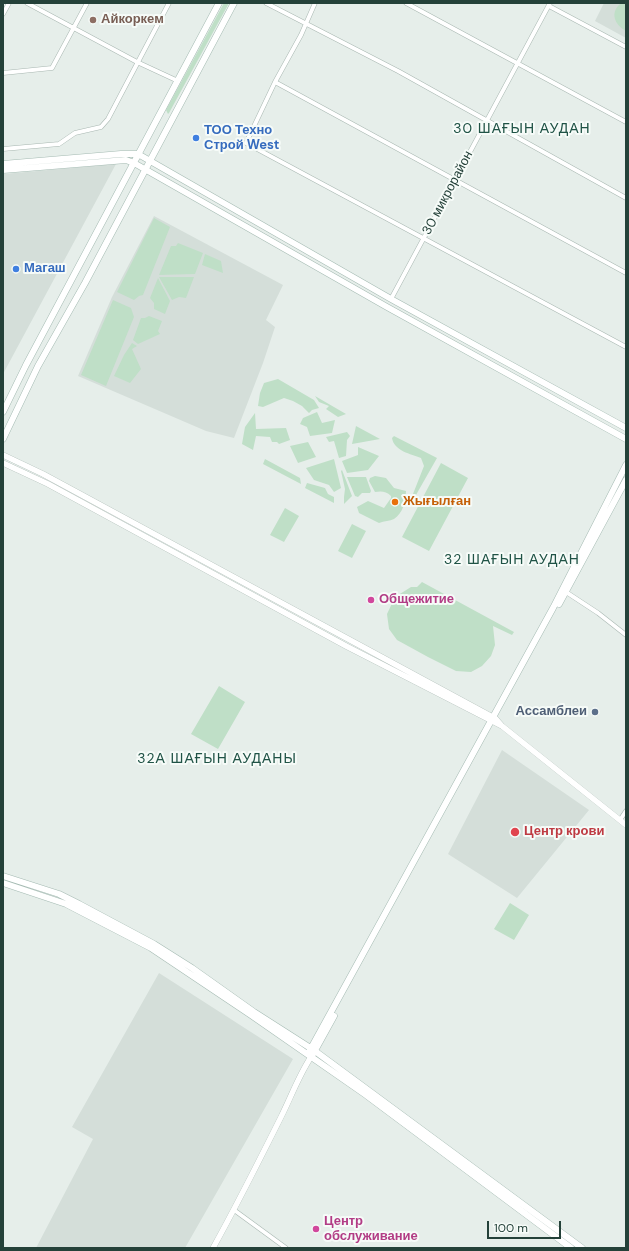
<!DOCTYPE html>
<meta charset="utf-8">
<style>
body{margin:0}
#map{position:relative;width:629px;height:1251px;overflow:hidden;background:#e6eeea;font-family:"DM Sans",sans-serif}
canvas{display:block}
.frame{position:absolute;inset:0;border:4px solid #244139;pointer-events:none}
.scale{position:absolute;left:487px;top:1221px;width:74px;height:18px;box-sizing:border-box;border:2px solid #244139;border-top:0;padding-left:5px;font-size:12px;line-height:14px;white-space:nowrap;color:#244139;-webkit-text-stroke:3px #f6fbf8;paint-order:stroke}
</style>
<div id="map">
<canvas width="629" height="1251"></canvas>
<div class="frame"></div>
<div class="scale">100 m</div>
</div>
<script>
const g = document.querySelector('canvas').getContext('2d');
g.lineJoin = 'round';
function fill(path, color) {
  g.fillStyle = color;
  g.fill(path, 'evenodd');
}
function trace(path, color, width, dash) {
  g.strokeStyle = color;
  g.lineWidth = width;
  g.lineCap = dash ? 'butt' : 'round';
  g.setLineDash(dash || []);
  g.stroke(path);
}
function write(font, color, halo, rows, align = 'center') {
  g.font = font + ' "DM Sans",sans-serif';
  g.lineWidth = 4;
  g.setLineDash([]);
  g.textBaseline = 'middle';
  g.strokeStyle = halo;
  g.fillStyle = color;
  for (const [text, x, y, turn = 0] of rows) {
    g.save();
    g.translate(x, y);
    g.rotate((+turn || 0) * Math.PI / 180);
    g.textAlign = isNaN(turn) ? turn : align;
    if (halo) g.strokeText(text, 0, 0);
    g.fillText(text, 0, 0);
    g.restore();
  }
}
fill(new Path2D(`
 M604,3H626V38L595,21Z
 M116,164L3,374V174Z
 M154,216L283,285L266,320L275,327L263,363L234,438L206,431L78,376L112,297Z
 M502,750L589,810L517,898L448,854Z
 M159,973L293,1059L185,1248H36L93,1139L72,1127Z`), '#d4ded9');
fill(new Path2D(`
 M224,3H229L169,113L168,114L166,110Z
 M621,3H626V31C615,25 609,13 621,3Z
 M154,218L170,227L143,295L139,296L134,300L117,292Z
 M178,243L203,253L195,274L159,275L171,246H176Z
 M205,254L221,261L223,273L202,265Z
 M159,277H194L186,298L179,297L172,300Z
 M158,278L170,301L165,314L154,309V303L150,298Z
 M113,300L131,308L134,317L106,386L81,375Z
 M149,316L162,321L158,331L160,334L138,344L133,340L141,318H145Z
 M132,343L137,346L132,349L141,369L130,383L114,376L124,355Z
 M278,379L314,400L319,408L312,410L309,413L302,406L293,401L284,398L263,407L258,406L260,393L264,383Z
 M315,396L346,414L338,417L326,409L329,406L319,402Z
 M317,412L322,423L335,420L332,433L310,436L307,427L300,424L303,418Z
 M255,413L256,429L286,428L290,440L279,444L277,442H272L270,437L256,436L253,450L242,444L245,427Z
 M356,426L380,439L352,444Z
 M347,432L350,436L347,440L346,456L339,458L334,441L329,442L326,437Z
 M394,436L437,458L412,502L411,499L424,466L421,458C411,454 394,451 392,438Z
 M308,442L316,457L298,463L290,446Z
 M358,447L379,456L368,470L347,473L342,461L358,455Z
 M265,459L300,478L301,484L263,464Z
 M334,459L341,488L334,492L329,485L314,480L306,468Z
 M441,463L468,478L429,551L402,537Z
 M342,470L352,496L344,504V497L345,489L341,471Z
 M375,476L386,478L394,488L406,491C406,501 403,513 394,519C390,521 384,521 379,523L359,513L357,507L368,501L384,508L391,498V496C386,491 381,491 375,492L369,481L370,478Z
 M347,477H366L371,491L370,493H362L358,497L355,496Z
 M307,483L325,488L328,494L334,497V503L305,488Z
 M285,508L299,516L284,542L270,535Z
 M352,524L366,531L352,558L338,551Z
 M422,582L514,632L512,635L493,626L495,645L491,656L482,666L471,672L456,671L428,657L397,640L389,629L387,614L395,597L411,587H417Z
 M219,686L245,702L218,749L191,734Z
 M510,903L529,915L514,940L494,929Z`), '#bfdfc7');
const minor = new Path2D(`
 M27,3L137,62L178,81
 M266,3L398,71L626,198
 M315,3L301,35L275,82L626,273
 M406,3L626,122
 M549,6L626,47
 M3,14L9,3
 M3,73L52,68L87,3
 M275,82L246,143L626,347
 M3,149L59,144L75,133L101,127L108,119L169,3
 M391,299L550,3
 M566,592L598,613L626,635
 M620,820L626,811
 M234,1210L286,1248`);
const tertiary = new Path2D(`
 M3,455L43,474L485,713L496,719L502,726
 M3,463L48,484L346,646L502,726L626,825
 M213,1248C237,1205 259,1161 281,1117C291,1097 299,1075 311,1057`);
const secondary = new Path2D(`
 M3,164L121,154H138L391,299L626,428
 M3,170L126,160L134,163L387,307L626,439
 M3,412L26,365L219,3
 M3,439L38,366L85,283L234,3
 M559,604L626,480
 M3,876L59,894L79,904L154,944L192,968L254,1012L315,1051L582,1248
 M3,883L66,904L151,948L251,1015L366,1095L571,1248
 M309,1052L553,608L626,465
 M313,1054L334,1016`);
trace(minor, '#a8b7b1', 5);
trace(tertiary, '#a8b7b1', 6);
trace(secondary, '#a4bab2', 7);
trace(minor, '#fff', 4);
trace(tertiary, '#fff', 5.5);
trace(secondary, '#fff', 6);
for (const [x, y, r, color] of [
 [93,20,4,"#8d6e63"],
 [196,138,4,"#3f7fe0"],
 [16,269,4,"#3f7fe0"],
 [395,502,4,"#e8710a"],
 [371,600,4,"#d1479c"],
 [595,712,4,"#5c6f8a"],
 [515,832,5,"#e0444e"],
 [316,1229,4,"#d1479c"]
]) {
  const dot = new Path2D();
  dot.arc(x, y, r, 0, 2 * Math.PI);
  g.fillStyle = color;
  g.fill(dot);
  trace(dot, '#f6fbf8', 1.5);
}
write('bold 13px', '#785e54', '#f6fbf8', [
 ["Айкоркем",101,20]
], 'left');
write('bold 13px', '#366cbe', '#f6fbf8', [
 ["ТОО Техно",204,131],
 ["Строй West",204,146],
 ["Магаш",24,269]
], 'left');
write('13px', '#244139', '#f6fbf8', [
 ["30 микрорайон",448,193,-62]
]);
write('bold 13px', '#c56008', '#f6fbf8', [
 ["Жығылған",403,502]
], 'left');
write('bold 13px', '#b23c85', '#f6fbf8', [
 ["Общежитие",379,600],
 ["Центр",324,1222],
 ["обслуживание",324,1237]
], 'left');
write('bold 13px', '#4e5e75', '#f6fbf8', [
 ["Ассамблеи",587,712]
], 'right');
write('bold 13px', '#be3a42', '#f6fbf8', [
 ["Центр крови",524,832]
], 'left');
g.letterSpacing = '1px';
write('14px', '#205346', '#f6fbf8', [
 ["30 ШАҒЫН АУДАН",522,129],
 ["32 ШАҒЫН АУДАН",512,560],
 ["32А ШАҒЫН АУДАНЫ",217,759]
]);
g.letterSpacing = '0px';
</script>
